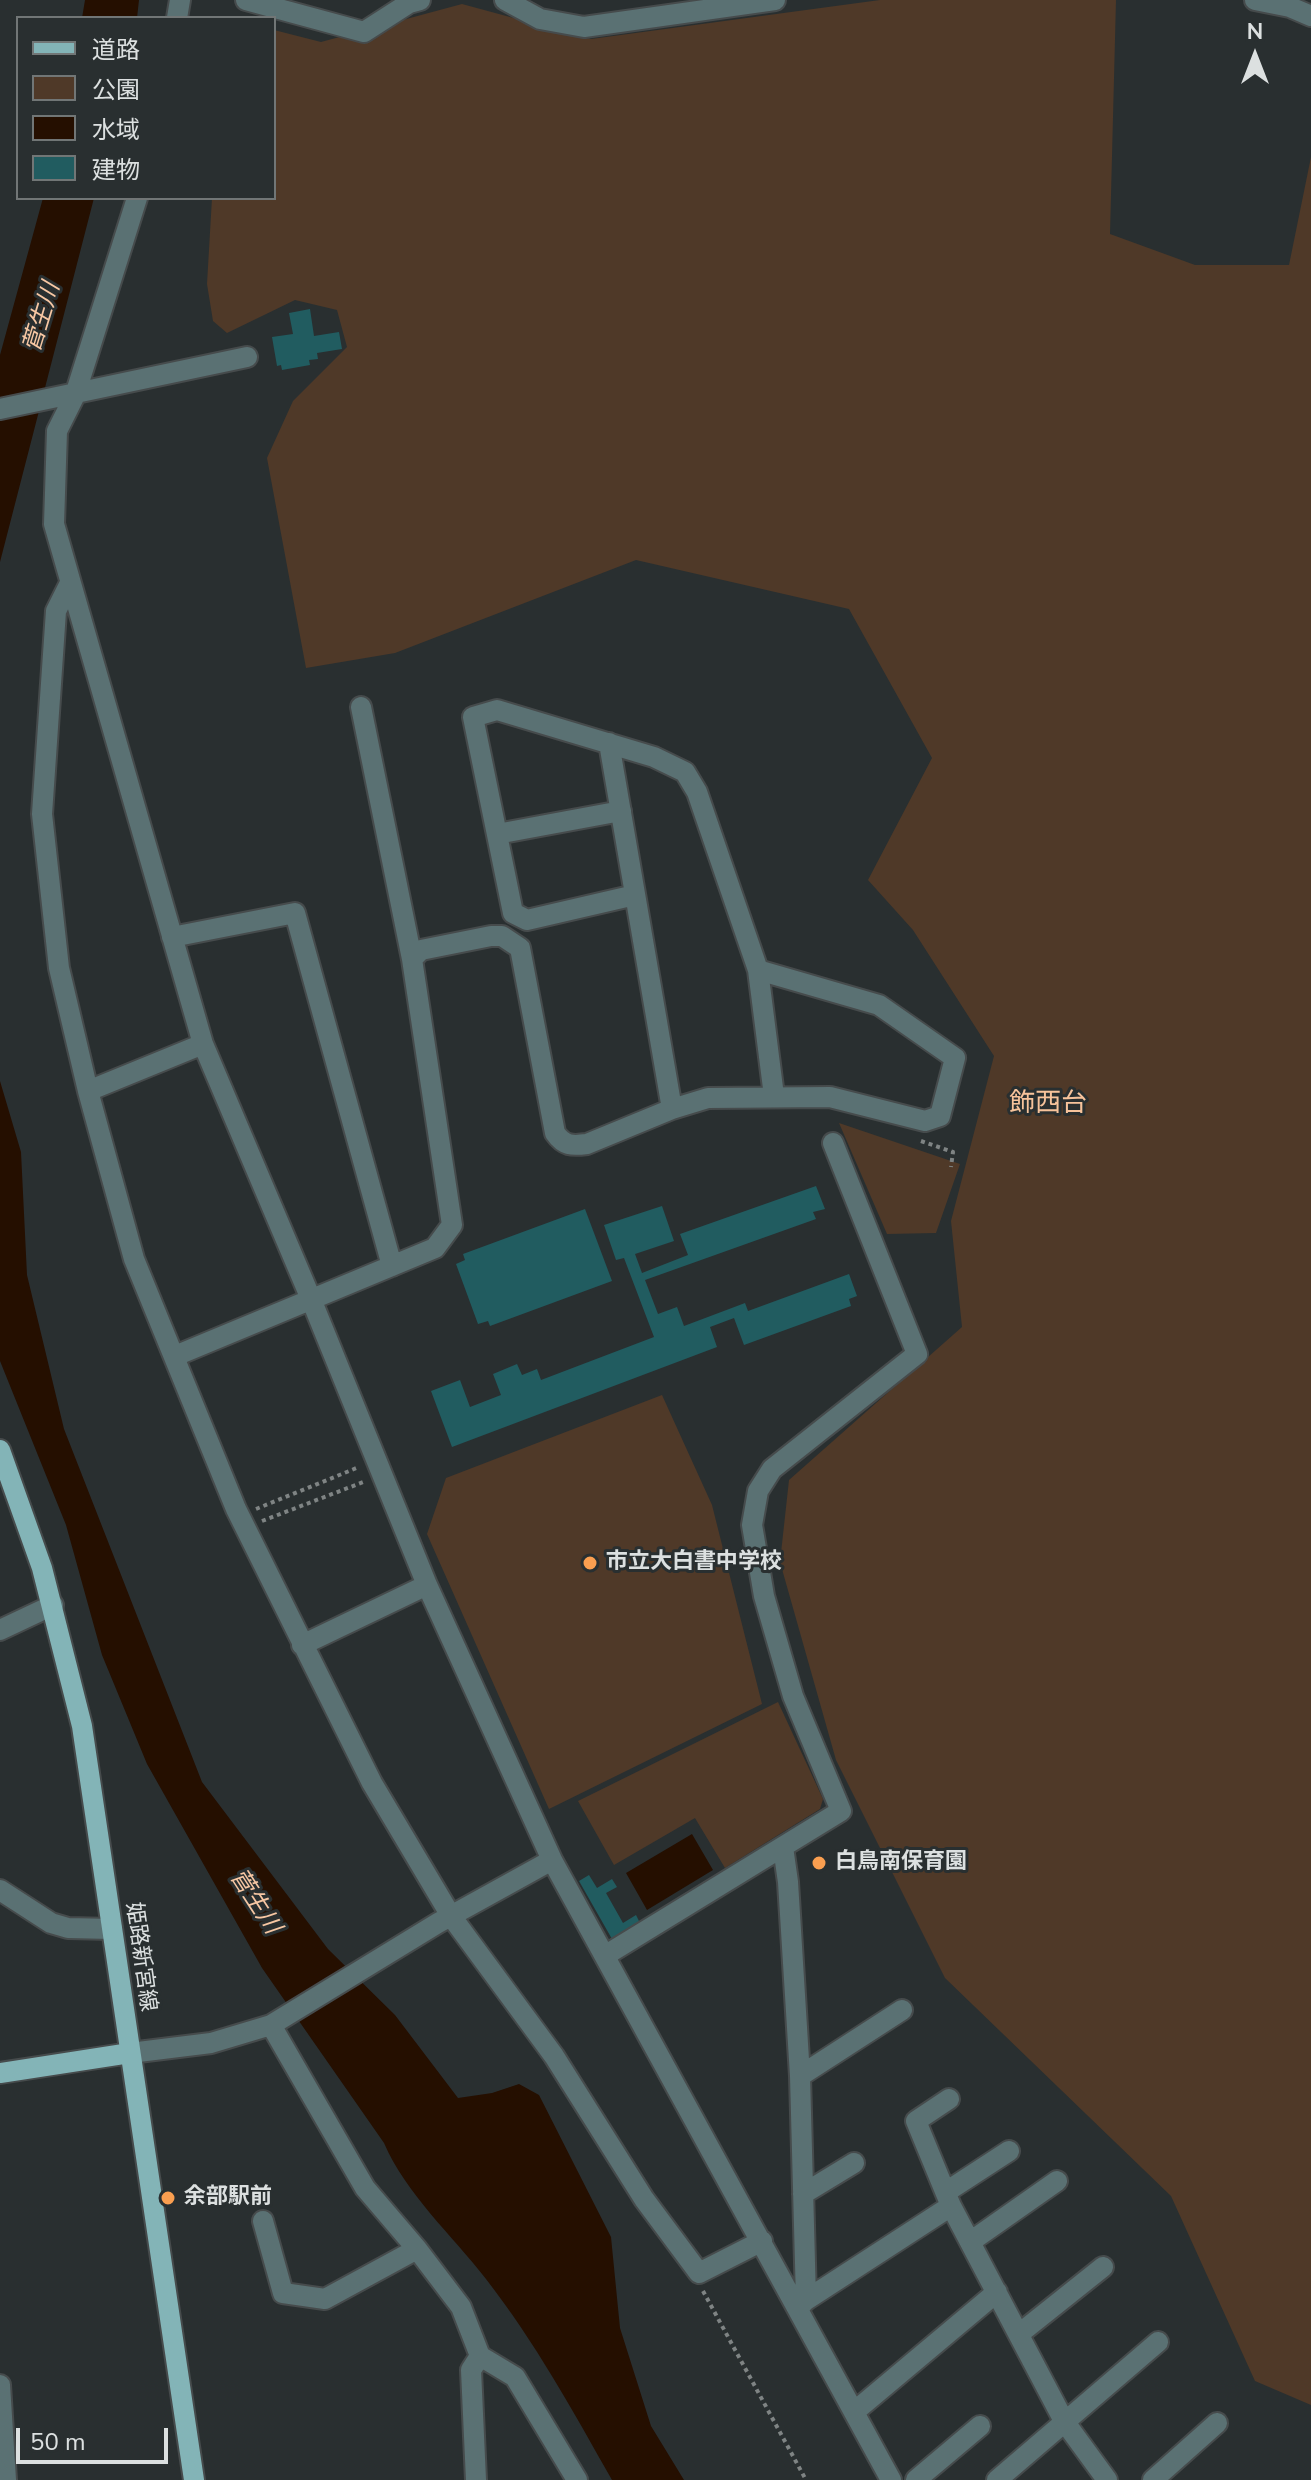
<!DOCTYPE html>
<meta charset="utf-8">
<style>
body{margin:0}
#map{position:relative;width:1311px;height:2480px;overflow:hidden;background:#292f30;font-family:"Nunito Sans","Noto Sans JP",sans-serif}
canvas{display:block}
.legend{position:absolute;left:16px;top:16px;width:260px;height:184px;box-sizing:border-box;background:#292f30;border:2px solid #717676;margin:0;padding:10px 14px;list-style:none;font-size:24px;color:#dce0e0}
.legend li{display:flex;align-items:center;gap:16px;height:40px}
.legend b{width:40px;border:2px solid #717676}
.north{position:absolute;left:1215px;top:16px;width:80px;height:80px;-webkit-text-stroke:6px #292f30;paint-order:stroke;rotate:0deg;font-size:22px;font-weight:700;line-height:32px;text-align:center;color:#dce0e0}
.north::after{content:'';display:block;margin:auto;width:28px;height:36px;background:#dce0e0;clip-path:polygon(50% 0,100% 100%,50% 72%,0 100%)}
.scale{position:absolute;left:16px;top:2428px;width:152px;height:36px;box-sizing:border-box;border:4px solid #dce0e0;border-top:0;padding-left:10px;font-size:24px;line-height:28px;white-space:nowrap;color:#dce0e0;-webkit-text-stroke:6px #292f30;paint-order:stroke}
</style>
<div id="map">
<canvas width="1311" height="2480"></canvas>
<ul class="legend">
<li><b style="height:10px;background:#83b4b7"></b>道路</li>
<li><b style="height:22px;background:#4f3928"></b>公園</li>
<li><b style="height:22px;background:#250f00"></b>水域</li>
<li><b style="height:22px;background:#215c60"></b>建物</li>
</ul>
<div class="north">N</div>
<div class="scale">50 m</div>
</div>
<script>
const g = document.querySelector('canvas').getContext('2d');
g.lineJoin = 'round';
function fill(path, color) {
  g.fillStyle = color;
  g.fill(path, 'evenodd');
}
function trace(path, color, width, dash) {
  g.strokeStyle = color;
  g.lineWidth = width;
  g.lineCap = dash ? 'butt' : 'round';
  g.setLineDash(dash || []);
  g.stroke(path);
}
function write(font, color, halo, rows, align = 'center') {
  g.font = font + ' "Nunito Sans","Noto Sans JP",sans-serif';
  g.lineWidth = 6;
  g.setLineDash([]);
  g.textBaseline = 'middle';
  g.strokeStyle = halo;
  g.fillStyle = color;
  for (const [text, x, y, turn = 0] of rows) {
    g.save();
    g.translate(x, y);
    g.rotate((+turn || 0) * Math.PI / 180);
    g.textAlign = isNaN(turn) ? turn : align;
    if (halo) g.strokeText(text, 0, 0);
    g.fillText(text, 0, 0);
    g.restore();
  }
}
fill(new Path2D(`
 M880,0H1116L1110,234L1195,265H1289L1311,157V2405L1255,2381L1171,2196L945,1978L836,1760L780,1562L789,1480L962,1327L951,1221L994,1056L913,930L868,880L932,758L849,609L636,560L395,653L306,668L267,458L293,401L347,347L337,310L295,300L227,333L213,321L207,284L212,198H274V30L321,42L462,4L591,39Z
 M839,1123L960,1164L936,1233L887,1234Z
 M662,1395L712,1505L762,1704L549,1809L427,1534L446,1478Z
 M778,1702L823,1799L820,1809L725,1868L695,1818L614,1865L578,1801Z`), '#4f3928');
fill(new Path2D(`
 M85,0H139L137,18H82Z
 M43,198H94L0,562V355Z
 M0,1081L21,1152L27,1275L64,1429L202,1782L328,1949L395,2015L458,2098L492,2093L519,2084L539,2095L611,2237L620,2328L651,2426L684,2480H612C573,2411 535,2342 486,2279C452,2235 406,2194 384,2143L262,1968L147,1764L102,1655L66,1525L0,1361Z
 M692,1834L713,1870L647,1910L626,1873Z`), '#250f00');
fill(new Path2D(`
 M310,309L314,336L339,332L342,349L317,353L318,359L309,360L310,365L282,370L281,365L277,366L272,337L293,334L289,313Z
 M816,1186L825,1209L813,1212L816,1219L645,1280L658,1314L677,1307L684,1326L745,1303L748,1311L849,1274L857,1296L849,1299L851,1306L744,1345L734,1318L710,1327L717,1347L452,1447L431,1391L460,1380L470,1407L501,1395L493,1374L517,1364L522,1375L537,1369L541,1380L654,1337L624,1258L616,1260L604,1225L662,1206L674,1241L635,1254L642,1273L688,1255L680,1234Z
 M585,1209L612,1281L490,1326L488,1321L478,1324L456,1264L465,1260L463,1254Z
 M589,1875L597,1888L612,1879L617,1887L606,1893L623,1923L636,1915L640,1923L612,1939L579,1881Z`), '#215c60');
const minor = new Path2D(`
 M246,0L364,32L409,3L420,0
 M505,0L540,19L584,27L775,0
 M1255,0L1290,7L1311,16
 M177,18L180,0
 M137,198L75,395L57,431L54,524L203,1044L311,1299L427,1585L552,1860L891,2480
 M0,409L247,357
 M70,583L56,611L42,814L59,968L88,1091L134,1259L236,1509L372,1783L451,1916L554,2056L644,2199L699,2273L762,2241
 M609,743L672,1109
 M497,834L621,811
 M635,895L527,920L513,913L473,717L497,710L654,757L685,772L697,792L758,970L774,1096
 M172,937L295,913L392,1266
 M412,959L421,950L491,936H502L520,948L555,1133C564,1146 572,1146 587,1144L672,1109L708,1098L830,1097L925,1121L940,1116L955,1058L879,1005L758,970
 M88,1091L203,1044
 M175,1356L435,1248L452,1225L412,959L361,707
 M0,1630L53,1605
 M302,1645L427,1585
 M783,1847L788,1882L800,2076L806,2300
 M0,1890L51,1923L68,1928L112,1929
 M606,1955L841,1811L793,1696L764,1596L752,1525L758,1491L772,1469L917,1354L833,1143
 M271,2025L365,2188L417,2249L461,2307L480,2356L515,2377L577,2480
 M130,2053L211,2043L271,2025L438,1923L552,1860
 M800,2076L902,2010
 M949,2099L916,2121L951,2206
 M946,2192L1009,2151
 M803,2194L854,2163
 M263,2221L283,2293L325,2299L417,2249
 M970,2242L1057,2181
 M798,2308L806,2300L951,2206L1064,2421L1107,2480
 M1019,2334L1103,2267
 M0,2385L6,2480
 M854,2412L997,2292
 M476,2480L471,2370L480,2356
 M916,2480L980,2426
 M997,2480L1158,2342
 M1153,2480L1217,2423`);
const major = new Path2D(`
 M0,1450L42,1568L82,1726L194,2480
 M0,2073L130,2053`);
trace(minor, '#464b4c', 24);
trace(major, '#464b4c', 24);
trace(new Path2D(`
 M921,1141L953,1152L951,1167
 M256,1509L359,1467
 M262,1521L366,1481
 M703,2291L806,2480`), '#7f8484', 4, [4, 4]);
trace(minor, '#5a7173', 20);
trace(major, '#83b4b7', 20);
for (const [x, y, r, color] of [
 [590,1563,8,"#fa9f50"],
 [819,1863,8,"#fa9f50"],
 [168,2198,8,"#fa9f50"]
]) {
  const dot = new Path2D();
  dot.arc(x, y, r, 0, 2 * Math.PI);
  g.fillStyle = color;
  g.fill(dot);
  trace(dot, '#292f30', 3);
}
write('bold 22px', '#dce0e0', '#292f30', [
 ["市立大白書中学校",606,1563],
 ["白鳥南保育園",835,1863],
 ["余部駅前",184,2198]
], 'left');
write('22px', '#dce0e0', '#292f30', [
 ["姫路新宮線",140,1957,82]
]);
write('italic 24px', '#f7c7a3', '#292f30', [
 ["菅生川",43,318,-73],
 ["菅生川",254,1902,57]
]);
write('26px', '#f7c39b', '#292f30', [
 ["飾西台",1048,1105]
]);
</script>
